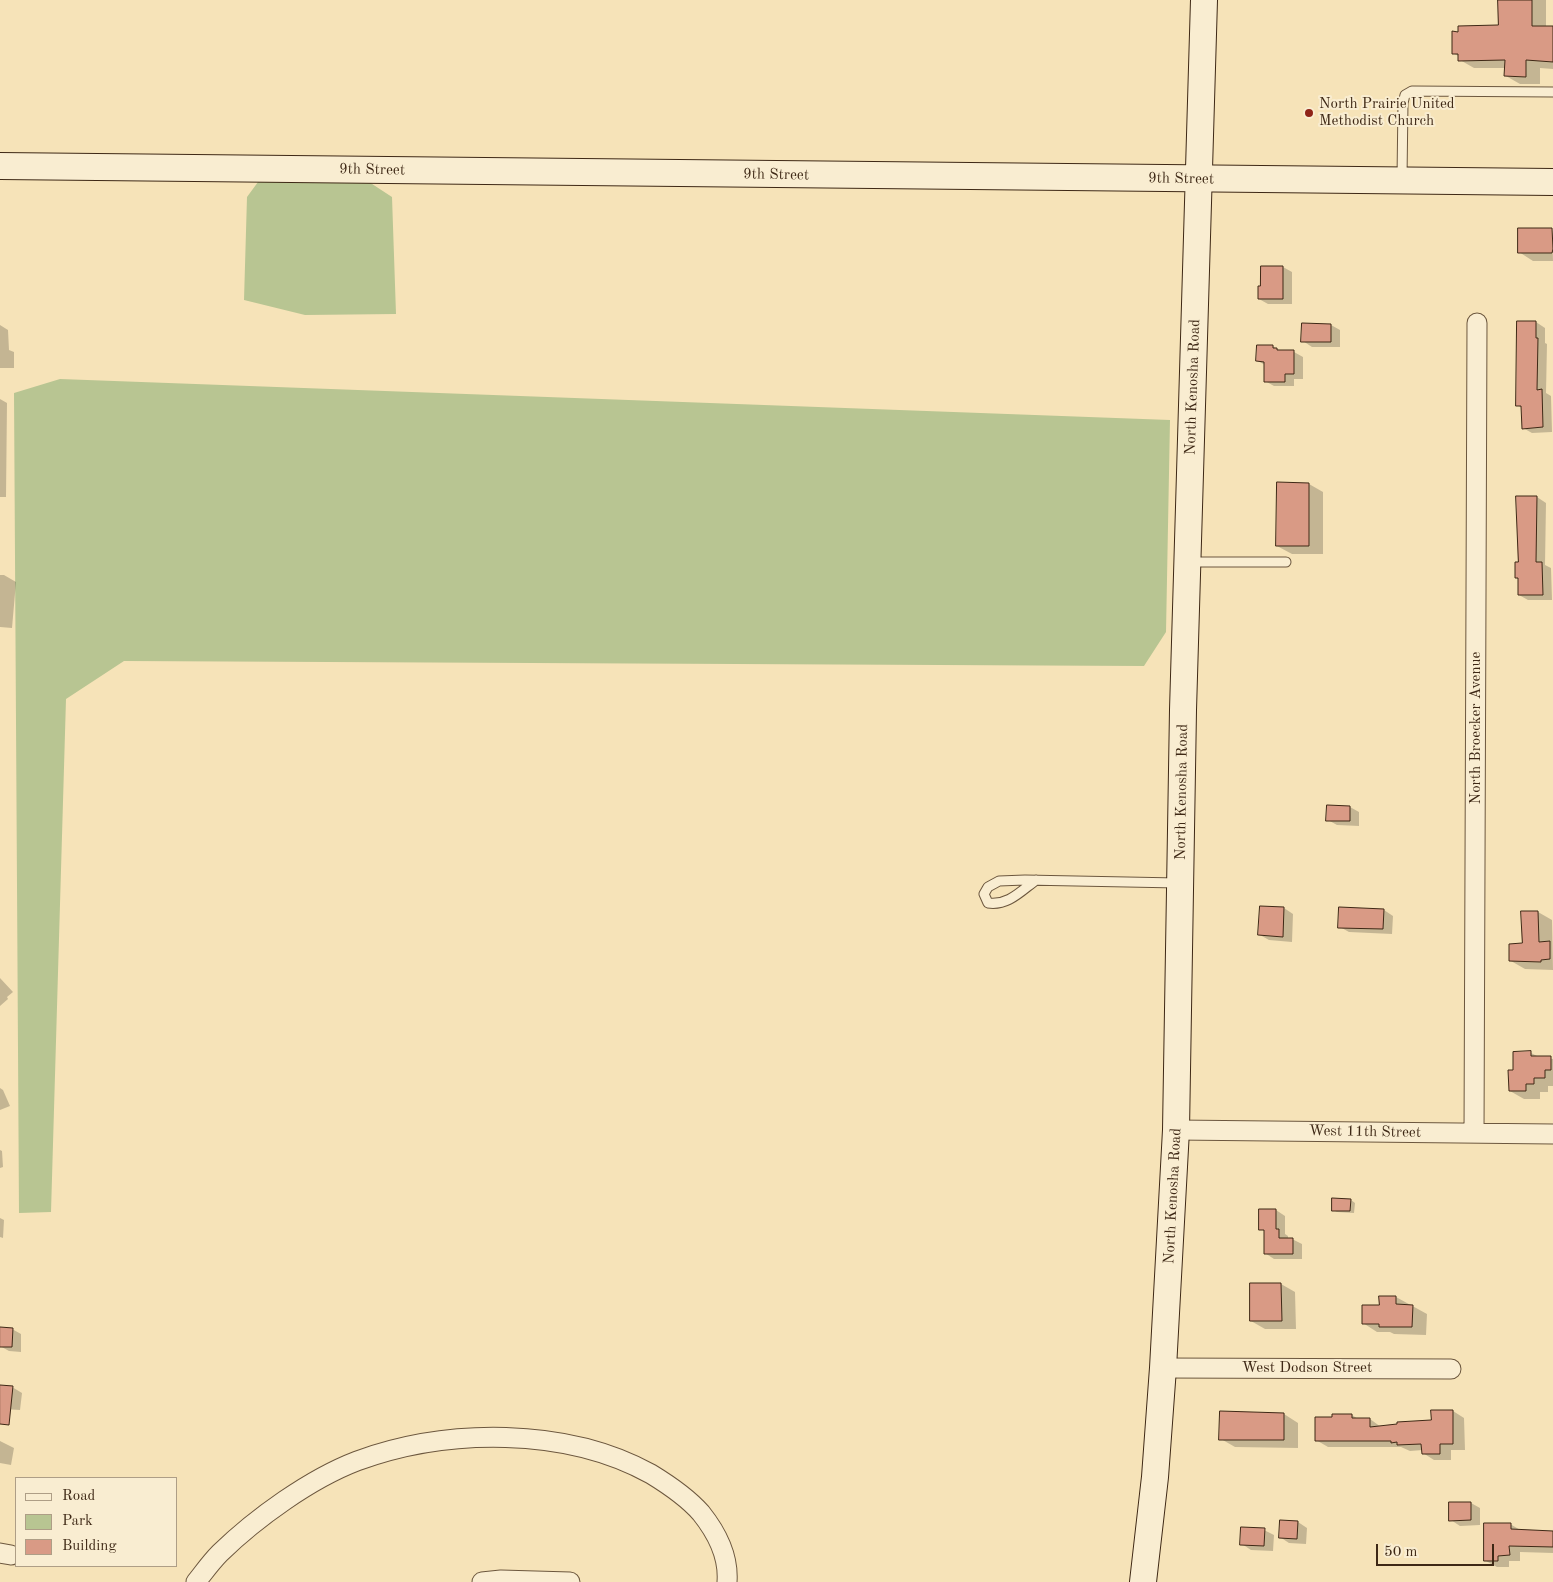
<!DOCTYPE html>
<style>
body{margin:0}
#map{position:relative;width:1553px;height:1582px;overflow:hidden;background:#f6e3b8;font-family:"Old Standard TT",serif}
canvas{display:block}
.legend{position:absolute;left:15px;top:1477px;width:162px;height:90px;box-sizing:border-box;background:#f9edd1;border:1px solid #ae9e86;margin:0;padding:6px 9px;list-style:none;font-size:15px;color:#3e2815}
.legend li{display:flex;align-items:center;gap:10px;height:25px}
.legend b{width:25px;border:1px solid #ae9e86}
.scale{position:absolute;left:1376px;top:1544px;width:118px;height:22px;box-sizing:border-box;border:2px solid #3e2815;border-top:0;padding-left:6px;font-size:15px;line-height:18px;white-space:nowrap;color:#3e2815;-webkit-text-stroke:4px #f9edd1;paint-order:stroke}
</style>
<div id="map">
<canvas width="1553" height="1582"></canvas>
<ul class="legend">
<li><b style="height:6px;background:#f9edd1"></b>Road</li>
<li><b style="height:14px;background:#b8c592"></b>Park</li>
<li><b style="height:14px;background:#d99a85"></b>Building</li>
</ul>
<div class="scale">50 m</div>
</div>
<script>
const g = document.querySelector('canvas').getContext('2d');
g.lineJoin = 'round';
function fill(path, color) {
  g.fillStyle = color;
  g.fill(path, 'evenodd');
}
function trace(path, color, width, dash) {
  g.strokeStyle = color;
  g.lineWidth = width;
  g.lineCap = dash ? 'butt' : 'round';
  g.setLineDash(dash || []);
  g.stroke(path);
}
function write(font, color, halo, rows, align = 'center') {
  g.font = font + ' "Old Standard TT",serif';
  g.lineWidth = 4;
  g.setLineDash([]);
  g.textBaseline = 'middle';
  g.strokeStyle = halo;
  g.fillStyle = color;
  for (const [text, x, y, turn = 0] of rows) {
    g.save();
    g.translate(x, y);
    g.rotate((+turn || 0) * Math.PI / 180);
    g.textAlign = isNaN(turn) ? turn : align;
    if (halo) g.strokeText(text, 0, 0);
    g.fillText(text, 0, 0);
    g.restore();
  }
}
fill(new Path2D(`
 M258,182H369L392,197L396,314L305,315L244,300L247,197Z
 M60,379L1170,420L1166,632L1144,666L124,661L66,699L51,1212L19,1213L14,393Z`), '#b8c592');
fill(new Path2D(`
 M1499,0H1546V27H1553V69L1540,68V84H1520L1506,76V68H1474L1460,60V57L1453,53L1500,27Z
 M1552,229L1553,261H1533L1519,252Z
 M1283,267L1292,272V304H1268L1259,299Z
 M1518,322H1536L1545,328V343L1547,344L1546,393L1551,396L1552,432L1532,433L1523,428L1522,408L1517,405Z
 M0,325L8,330L9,350L14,352V368H0Z
 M1303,325H1331L1340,330V347H1312L1303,341Z
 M1273,346L1282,352H1294L1303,357V379H1294V386H1274L1265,381V365L1258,361Z
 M0,399L7,403L6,497H0Z
 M1309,484L1323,492V554H1292L1277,546Z
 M1537,497L1546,503L1545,565L1551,568L1552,600H1528L1519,595V579L1516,578Z
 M0,575H4L16,582L12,628L0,627Z
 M1350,807L1359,812V826L1337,825L1328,820Z
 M1261,907L1284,908L1293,914L1292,942L1269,940L1260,935Z
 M1384,910L1393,916L1392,934L1349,932L1340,927Z
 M1522,912H1538L1552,920L1553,970L1525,969L1511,961L1523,944Z
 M0,978L13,992L7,997L8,999L0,1006Z
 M1531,1053L1539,1057L1553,1059V1086H1548V1092H1540V1099H1524L1510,1091L1514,1072Z
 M0,1088L3,1090L10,1106L0,1110Z
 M0,1150L2,1151L3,1167L0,1168Z
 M1351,1200L1355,1203L1354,1213L1337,1212L1333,1210Z
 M1260,1210H1276L1285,1216V1234L1288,1236V1239H1292L1302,1244V1259H1274L1265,1253V1231L1260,1229Z
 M0,1218L4,1220L3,1238L0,1237Z
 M1251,1284H1281L1295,1292L1296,1329H1265L1251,1321Z
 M1396,1297L1427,1314L1426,1335L1394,1334L1390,1332H1377L1363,1323L1380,1306Z
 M12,1329L21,1334V1352L9,1351L0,1346Z
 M0,1386L12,1387L22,1393L20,1410L3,1409L0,1407Z
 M1453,1411L1464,1418L1465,1450H1451V1460H1434L1423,1453V1450L1410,1451L1401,1447H1328L1316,1440L1352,1415L1358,1419H1370L1381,1427L1432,1421Z
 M1284,1414L1298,1423V1448L1235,1447L1221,1439Z
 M0,1441L14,1448L11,1465L0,1463Z
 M1471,1503L1480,1508V1525L1460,1526L1451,1520Z
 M1281,1522H1298L1307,1528L1306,1544L1289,1543L1280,1537Z
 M1510,1524L1522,1531H1553V1553L1520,1552V1561H1509V1567H1497L1486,1561Z
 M1264,1530L1274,1535L1273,1551L1251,1550L1242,1544Z`), '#0003');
const building = new Path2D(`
 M1498,0H1532V26H1553V62L1526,60V77L1504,76L1505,60L1458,61V54H1452V31L1458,32V26L1498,25Z
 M1518,228H1552L1553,249L1552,253H1518Z
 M1261,266H1283V299H1258V286H1260Z
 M1517,321H1536V338H1538L1537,390L1542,389L1543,427L1522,429L1521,406H1516Z
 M1302,323L1331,324V342H1301Z
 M1257,345H1273V348H1277V350H1294V374H1285V382H1264V362L1256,361Z
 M1277,482L1309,483V546H1276Z
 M1516,496H1537L1536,562H1542L1543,595H1518V578H1515V562H1518Z
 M1327,805L1350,806V821H1326Z
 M1260,906L1284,907L1283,937L1258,935Z
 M1339,907L1384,909L1383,929L1338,928Z
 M1521,911H1538L1539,942L1550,941V959L1541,960V962L1509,961V944L1522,943Z
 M1531,1051V1056H1551V1070H1545V1078H1534V1084H1526V1091H1509L1508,1070H1513V1052Z
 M1332,1198L1351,1199L1350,1211H1332Z
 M1259,1209H1276V1229H1279V1238H1293V1254H1264V1230H1259Z
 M1250,1283H1281L1282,1321H1250Z
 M1379,1296H1396V1304L1413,1305L1412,1327H1379V1324H1362V1305H1379Z
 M0,1327L13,1328L12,1347H0Z
 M0,1385L13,1386L9,1425L0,1424Z
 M1431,1410H1453V1444H1440V1454H1422L1421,1444L1397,1445V1442L1391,1443V1441H1315V1417H1332V1414H1352V1418H1370V1427L1397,1424V1422L1431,1420Z
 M1220,1411L1284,1413V1440H1219Z
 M1449,1502H1471V1520L1449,1521Z
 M1280,1520L1298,1521L1297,1539L1279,1538Z
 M1484,1523H1511V1529L1553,1531V1547L1509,1546L1510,1555L1498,1556V1561H1484Z
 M1241,1527L1265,1528L1264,1546L1240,1545Z`);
fill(building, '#d99a85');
trace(building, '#3e2815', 1);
const lane = new Path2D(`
 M1402,178L1403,103L1405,95L1412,91L1553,92
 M1189,562H1286
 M1036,880C1021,891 1008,906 988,903L984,894L988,887L999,881L1025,880L1178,883`);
const street = new Path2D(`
 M1176,1130L1553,1134
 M1474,1133L1477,323
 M1163,1368L1451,1369
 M0,1553L11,1555
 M196,1582C204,1572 211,1562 220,1553C256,1518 310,1479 357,1461C447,1428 566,1427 651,1474C669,1485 687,1497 701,1513C717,1533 729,1556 727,1582
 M482,1582L501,1580L570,1582`);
const secondary = new Path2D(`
 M0,166L1553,182
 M1143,1582L1155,1477L1163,1368L1176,1130L1183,710L1204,0`);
trace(lane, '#6c573e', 11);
trace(street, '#6c573e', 21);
trace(secondary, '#3e2815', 28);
trace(lane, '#f9edd1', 9);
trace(street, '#f9edd1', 19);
trace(secondary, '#f9edd1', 26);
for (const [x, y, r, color] of [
 [1309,113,5,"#8f2418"]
]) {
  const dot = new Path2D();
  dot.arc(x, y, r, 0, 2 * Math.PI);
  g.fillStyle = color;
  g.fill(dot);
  trace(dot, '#f9edd1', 2);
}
write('15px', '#3e2815', '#f9edd1', [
 ["North Prairie United",1319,104],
 ["Methodist Church",1319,121]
], 'left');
write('15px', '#3e2815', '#f9edd1', [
 ["9th Street",372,170,1],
 ["9th Street",776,175,1],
 ["9th Street",1181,179,1],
 ["North Kenosha Road",1193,387,-88],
 ["North Broecker Avenue",1476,728,-90],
 ["North Kenosha Road",1182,792,-89],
 ["West 11th Street",1365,1132,1],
 ["North Kenosha Road",1173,1196,-87],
 ["West Dodson Street",1307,1368]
]);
</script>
